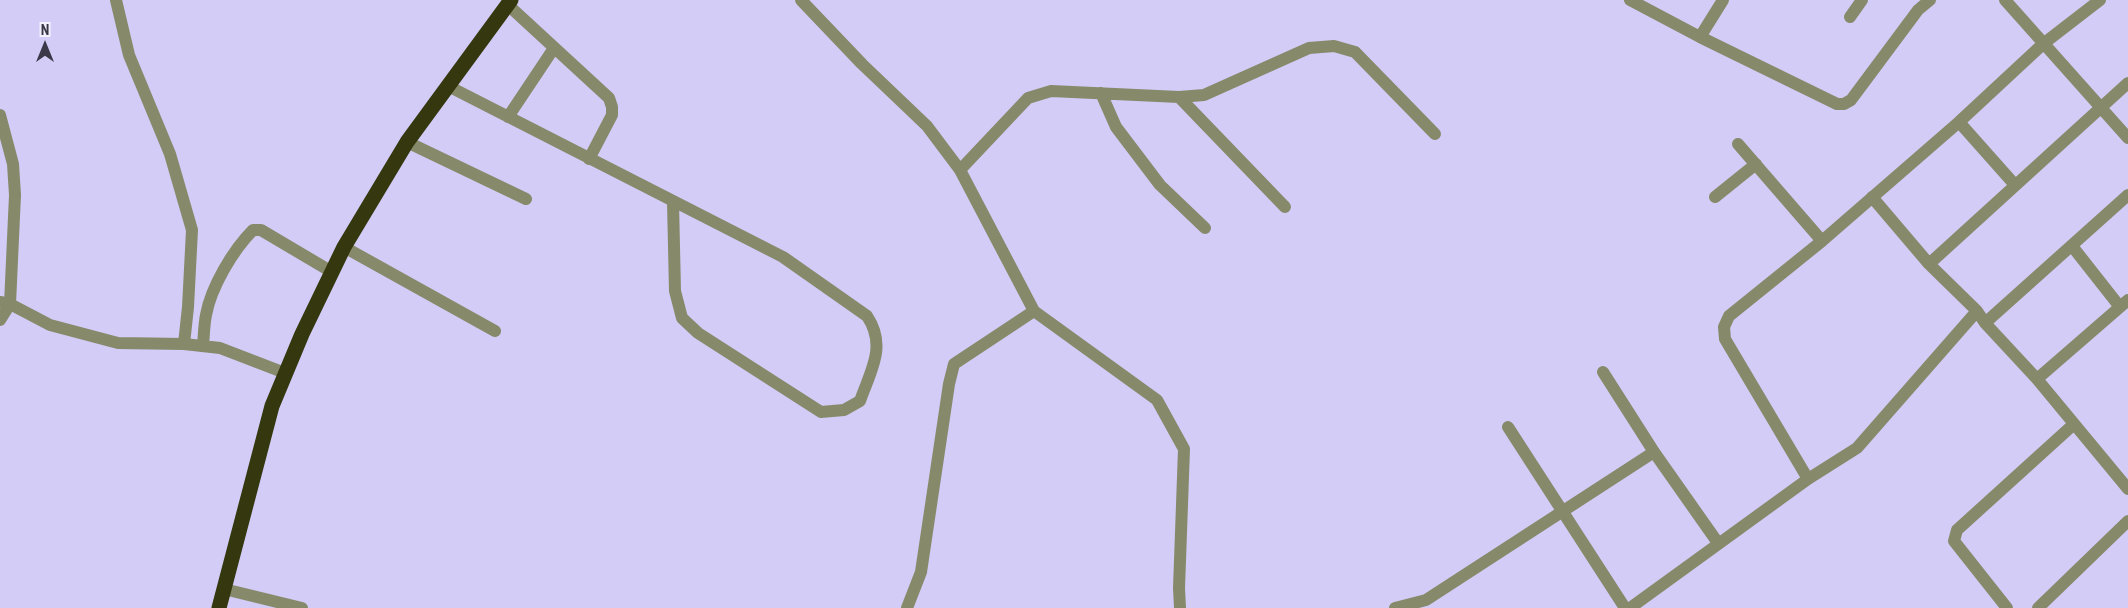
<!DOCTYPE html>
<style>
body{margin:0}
#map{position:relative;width:2128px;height:608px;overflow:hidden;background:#d2ccf6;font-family:"Roboto Condensed",sans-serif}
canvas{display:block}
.north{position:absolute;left:20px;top:20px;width:50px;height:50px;-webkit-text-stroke:4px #f3f1fe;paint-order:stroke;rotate:0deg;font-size:14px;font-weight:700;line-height:20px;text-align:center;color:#3b3949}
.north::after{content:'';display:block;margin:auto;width:18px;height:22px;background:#3b3949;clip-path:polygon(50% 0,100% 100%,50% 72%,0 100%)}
</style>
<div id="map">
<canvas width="2128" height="608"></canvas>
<div class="north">N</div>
</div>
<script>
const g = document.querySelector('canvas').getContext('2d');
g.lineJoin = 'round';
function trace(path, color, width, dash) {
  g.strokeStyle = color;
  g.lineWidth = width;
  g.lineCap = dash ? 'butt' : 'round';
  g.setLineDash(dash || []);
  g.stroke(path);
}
trace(new Path2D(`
 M116,0L129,55L170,154L192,230L188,307L184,344
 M801,0L862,64L927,126L960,170L1034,311L1157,400L1184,449L1179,588L1180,608
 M1630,0L1700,37L1837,104H1844L1851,100L1918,10L1930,0
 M2005,0L2128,138
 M508,5L609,98L612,107V115L589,159
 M1850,17L1862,0
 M1700,37L1723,0
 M448,86L783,257L867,316C887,346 871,370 860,401L844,410L821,412L698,333L682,318L675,291L673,202
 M1101,93L1116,127L1160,185L1205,228
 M1179,97L1285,207
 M0,115L13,164L15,195L10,304L0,320
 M508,117L554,48
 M1959,122L2015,185
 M407,142L526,199
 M1738,144L1822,241
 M960,170L1028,98L1051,91L1179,97L1204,95L1309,48L1334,46L1355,52L1435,134
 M1715,197L1756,164
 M1872,197L1929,264L1977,311L1985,323L2037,379L2128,489
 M2072,246L2120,307
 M344,247L495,331
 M1929,264L2128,83
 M0,302L10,304L50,325L118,343L184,344L220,348L285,373
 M1985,323L2128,195
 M203,346C204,335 204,325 206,315C211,287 233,250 253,230H261L332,272
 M1603,372L1654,452L1718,543
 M2037,379L2128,300
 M1508,427L1625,608
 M1808,479L1725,339L1724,327L1729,316L1822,241L1959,122L2043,44L2100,0
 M224,589L302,608
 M907,608L921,572L949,384L954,364L1034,311
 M1395,608L1426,600L1654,452
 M1630,608L1808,479L1857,448L1977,311
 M2007,608L1954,541L1957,530L2074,424
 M2038,608L2128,521`), '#878a6a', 12);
trace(new Path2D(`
 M219,608L272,406L302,334L344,247L407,142L511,0`), '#35370e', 15);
</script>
